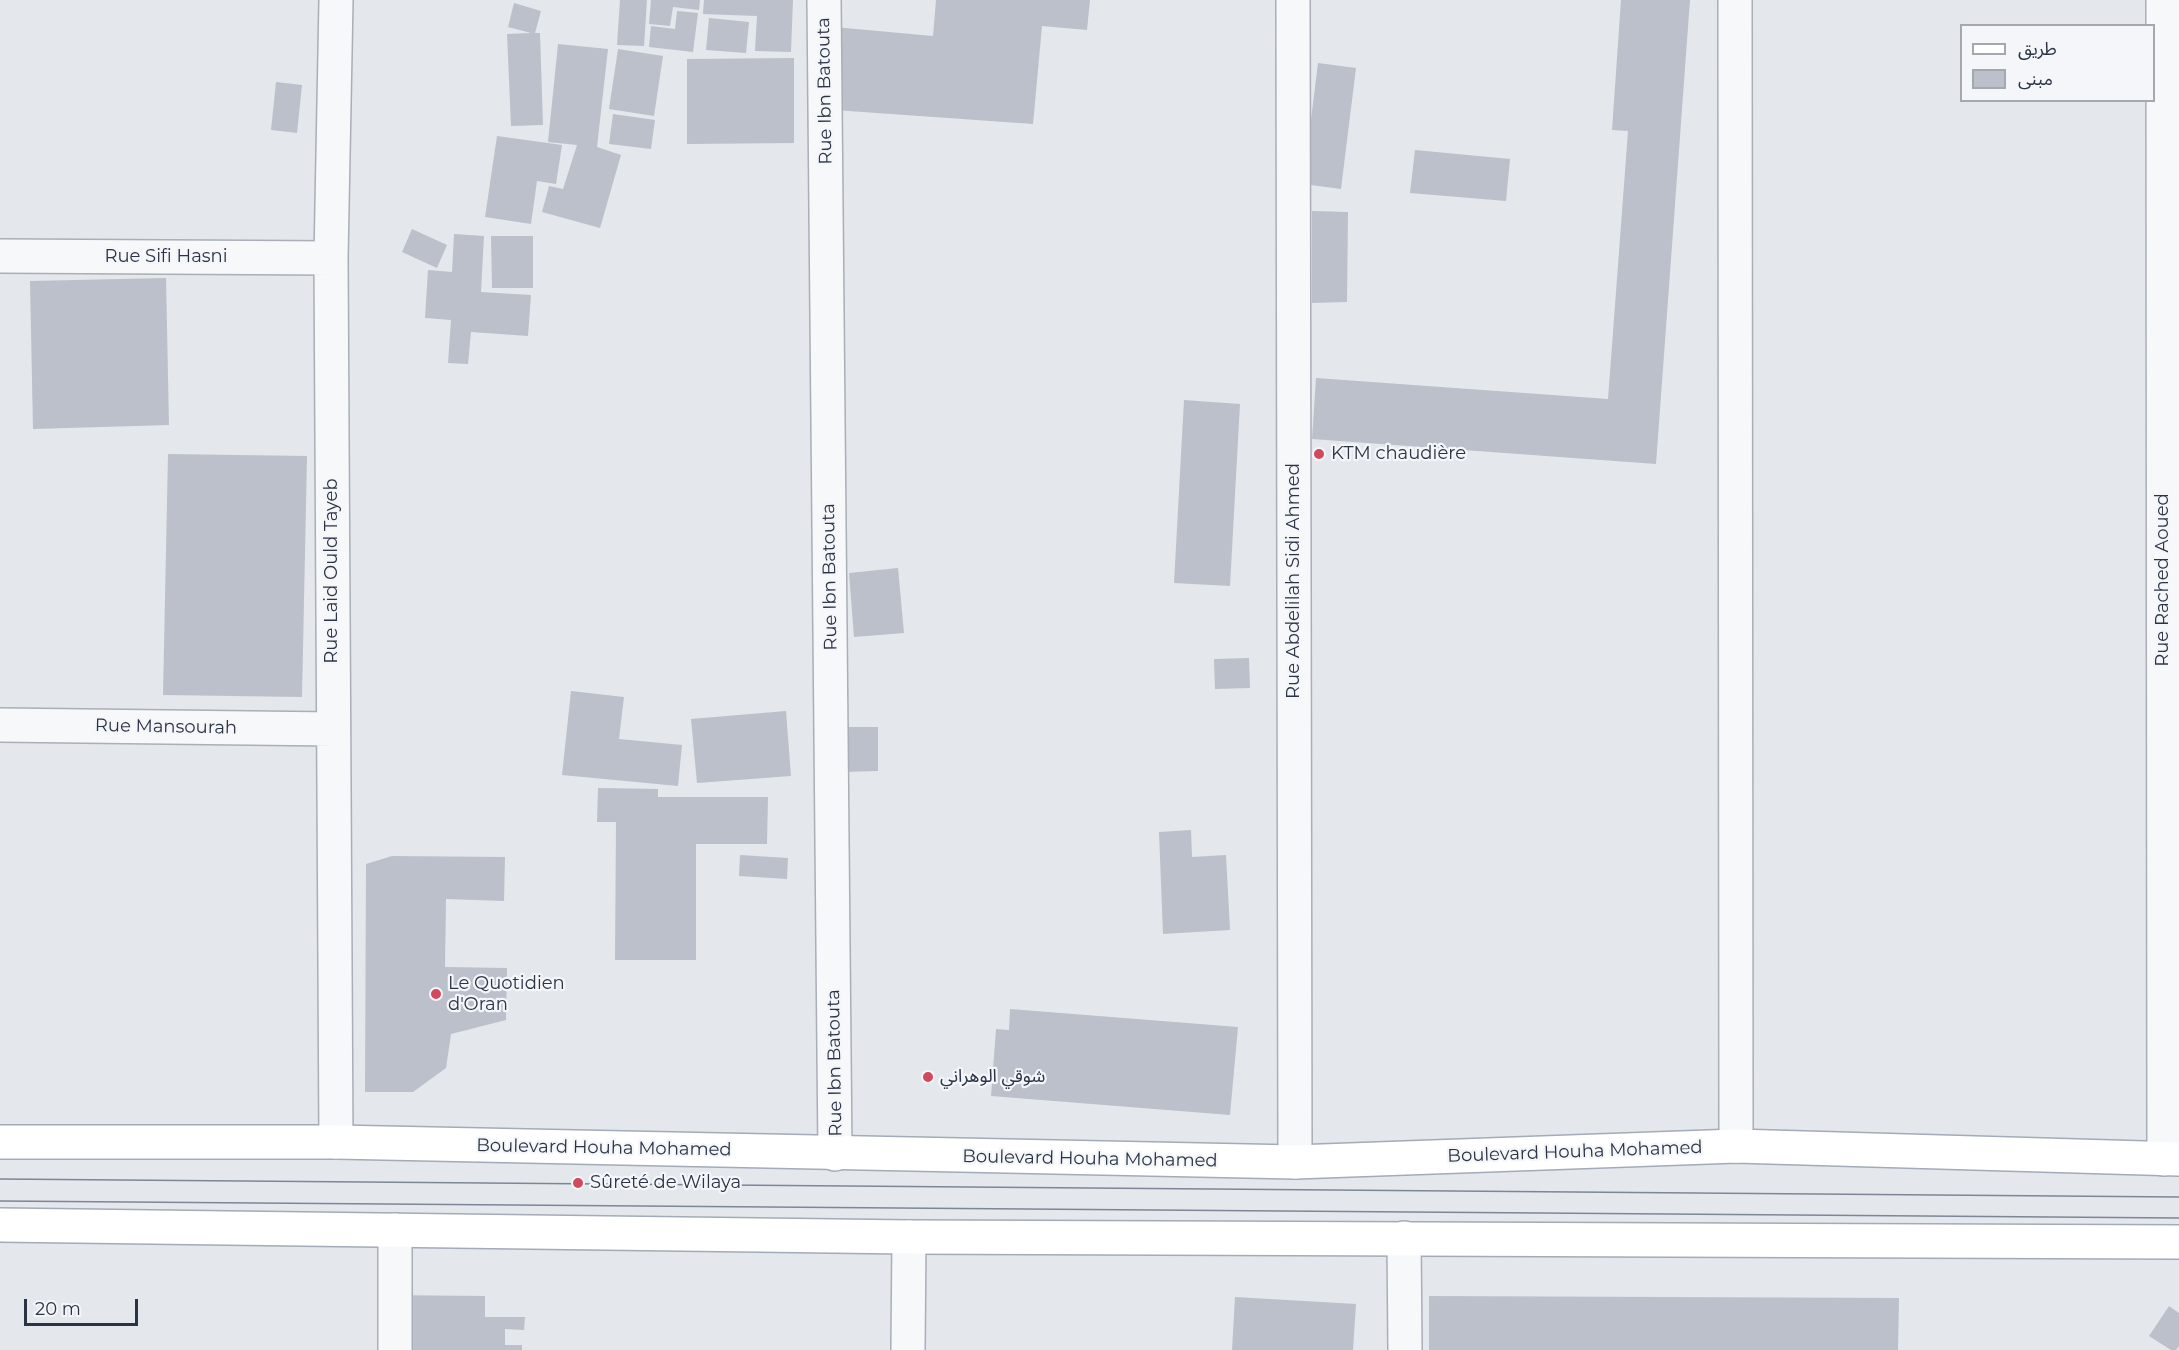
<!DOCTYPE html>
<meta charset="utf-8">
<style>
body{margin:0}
#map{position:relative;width:2179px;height:1350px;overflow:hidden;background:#e4e7ec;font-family:Montserrat,"Noto Sans Arabic",sans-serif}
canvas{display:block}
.legend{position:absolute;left:1960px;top:24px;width:195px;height:78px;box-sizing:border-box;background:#f4f6f9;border:2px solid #a4a8b1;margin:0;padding:8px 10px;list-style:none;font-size:18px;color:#2b3445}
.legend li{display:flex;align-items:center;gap:12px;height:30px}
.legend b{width:30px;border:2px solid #a4a8b1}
.scale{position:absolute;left:24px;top:1299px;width:114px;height:27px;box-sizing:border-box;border:3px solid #2b3445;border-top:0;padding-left:8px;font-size:18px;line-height:21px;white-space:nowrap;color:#2b3445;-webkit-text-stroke:4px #f4f6f9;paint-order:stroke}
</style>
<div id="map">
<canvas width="2179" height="1350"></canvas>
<ul class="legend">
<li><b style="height:8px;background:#fff"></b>طريق</li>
<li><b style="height:16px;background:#bbc0ca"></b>مبنى</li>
</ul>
<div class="scale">20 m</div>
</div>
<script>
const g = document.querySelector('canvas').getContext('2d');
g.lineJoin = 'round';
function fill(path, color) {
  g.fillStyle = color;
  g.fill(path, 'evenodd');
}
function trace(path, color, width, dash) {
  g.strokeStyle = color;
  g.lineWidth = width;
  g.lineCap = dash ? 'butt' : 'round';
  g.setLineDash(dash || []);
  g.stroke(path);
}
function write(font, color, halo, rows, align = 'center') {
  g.font = font + ' Montserrat,"Noto Sans Arabic",sans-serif';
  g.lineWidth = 4.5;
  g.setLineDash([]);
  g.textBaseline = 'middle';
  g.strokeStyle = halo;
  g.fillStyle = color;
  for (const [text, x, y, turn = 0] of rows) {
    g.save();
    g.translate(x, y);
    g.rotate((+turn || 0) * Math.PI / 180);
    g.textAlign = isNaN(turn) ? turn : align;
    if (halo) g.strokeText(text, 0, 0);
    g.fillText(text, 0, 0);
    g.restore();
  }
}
fill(new Path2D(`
 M620,0H647L644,46L617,45Z
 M651,0H700L699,10L673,7L670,26L649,24Z
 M704,0H793L791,52L755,51L757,16L703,14Z
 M936,0H1090L1087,30L1042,26L1033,124L834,110V27L933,36Z
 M1621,0H1690L1656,464L1312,439L1316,378L1608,399L1628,131L1612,130Z
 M514,3L541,11L535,33H540L543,125L511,126L507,34L531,33L508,27Z
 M677,11L698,13L693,52L649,47L651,26L675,29Z
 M709,18L749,22L746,53L706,50Z
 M558,44L608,49L597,147L621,155L600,228L542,212L549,186L563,189L577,145L548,142Z
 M618,49L663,56L654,116L609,109Z
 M794,58V143L687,144V59Z
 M1318,63L1356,68L1341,189L1303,184Z
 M276,82L302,85L297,133L271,130Z
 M613,114L655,120L651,149L609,144Z
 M497,136L562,145L556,184L537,181L531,224L485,217Z
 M1415,150L1510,159L1506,201L1410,193Z
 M1312,211L1348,212L1347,302L1312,303Z
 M412,229L447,245L437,268L402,252Z
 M454,234L484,236L481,292L531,295L528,336L471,332L468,364L448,363L451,320L425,318L428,270L452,272Z
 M491,236H533V288H492Z
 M166,278L169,425L33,429L30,281Z
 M1184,400L1240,404L1230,586L1174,583Z
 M168,454L307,456L302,697L163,695Z
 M898,568L904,633L854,637L849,573Z
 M1249,658L1250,688L1215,689L1214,659Z
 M571,691L624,697L619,739L682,745L678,786L562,775Z
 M786,711L791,776L697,783L691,719Z
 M843,727H878V771L842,772Z
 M598,788L658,789V797H768L767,844H696V960H615L616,822H597Z
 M1191,830L1192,857L1226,855L1230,930L1163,934L1159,832Z
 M740,855L788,858L787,879L739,876Z
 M392,856L505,857L504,901L446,899L445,967L507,968L506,1020L451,1034L446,1068L413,1092H365L366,864Z
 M1010,1009L1238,1027L1230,1115L991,1096L996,1029L1009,1030Z
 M378,1295L485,1296V1317H525L524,1330L505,1329V1345H522V1350H377Z
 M1429,1296L1899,1298L1898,1350H1429Z
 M1235,1297L1356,1304L1353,1350H1232Z
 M2169,1306L2179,1313V1346L2176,1350H2171L2149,1336Z`), '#bbc0ca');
const minor = new Path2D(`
 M824,0L835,1154
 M1293,0L1295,1162
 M1735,0L1736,1146
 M2163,0L2164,1159
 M0,256L331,258
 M0,725L333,729
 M336,1142L331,258L336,0
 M395,1350V1230
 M908,1350L909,1237`);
const tertiary = new Path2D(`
 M1404,1238L1405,1350`);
const primary = new Path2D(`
 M0,1142H336L1295,1162L1736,1146L2179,1159
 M0,1225L909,1237L2179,1242`);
trace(minor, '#a9aeb7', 36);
trace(tertiary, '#a9aeb7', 36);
trace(primary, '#a3abb8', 36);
trace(minor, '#f7f8fa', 33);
trace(tertiary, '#f7f8fa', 33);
trace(primary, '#fff', 33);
trace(new Path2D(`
 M0,1179L2179,1197
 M0,1201L2179,1218`), '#7d8696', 1.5);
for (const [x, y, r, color] of [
 [1319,454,6,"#d1495b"],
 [436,994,6,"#d1495b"],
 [928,1077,6,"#d1495b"],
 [578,1183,6,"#d1495b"]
]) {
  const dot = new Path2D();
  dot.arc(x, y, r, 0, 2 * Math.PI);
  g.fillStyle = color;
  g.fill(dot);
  trace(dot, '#f4f6f9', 2);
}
write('18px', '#2b3445', '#f4f6f9', [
 ["Rue Ibn Batouta",825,91,-91],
 ["Rue Sifi Hasni",166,257],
 ["Rue Laid Ould Tayeb",332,571,-90],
 ["Rue Ibn Batouta",830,577,-91],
 ["Rue Rached Aoued",2163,580,-90],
 ["Rue Abdelilah Sidi Ahmed",1294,581,-90],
 ["Rue Mansourah",166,727,1],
 ["Rue Ibn Batouta",835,1063,-91],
 ["Boulevard Houha Mohamed",604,1148,1],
 ["Boulevard Houha Mohamed",1575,1152,-2],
 ["Boulevard Houha Mohamed",1090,1159,1]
]);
write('18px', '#2b3445', '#f4f6f9', [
 ["KTM chaudière",1331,454],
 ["Le Quotidien",448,984],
 ["d'Oran",448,1005],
 ["شوقي الوهراني",940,1077],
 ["Sûreté de Wilaya",590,1183]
], 'left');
</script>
